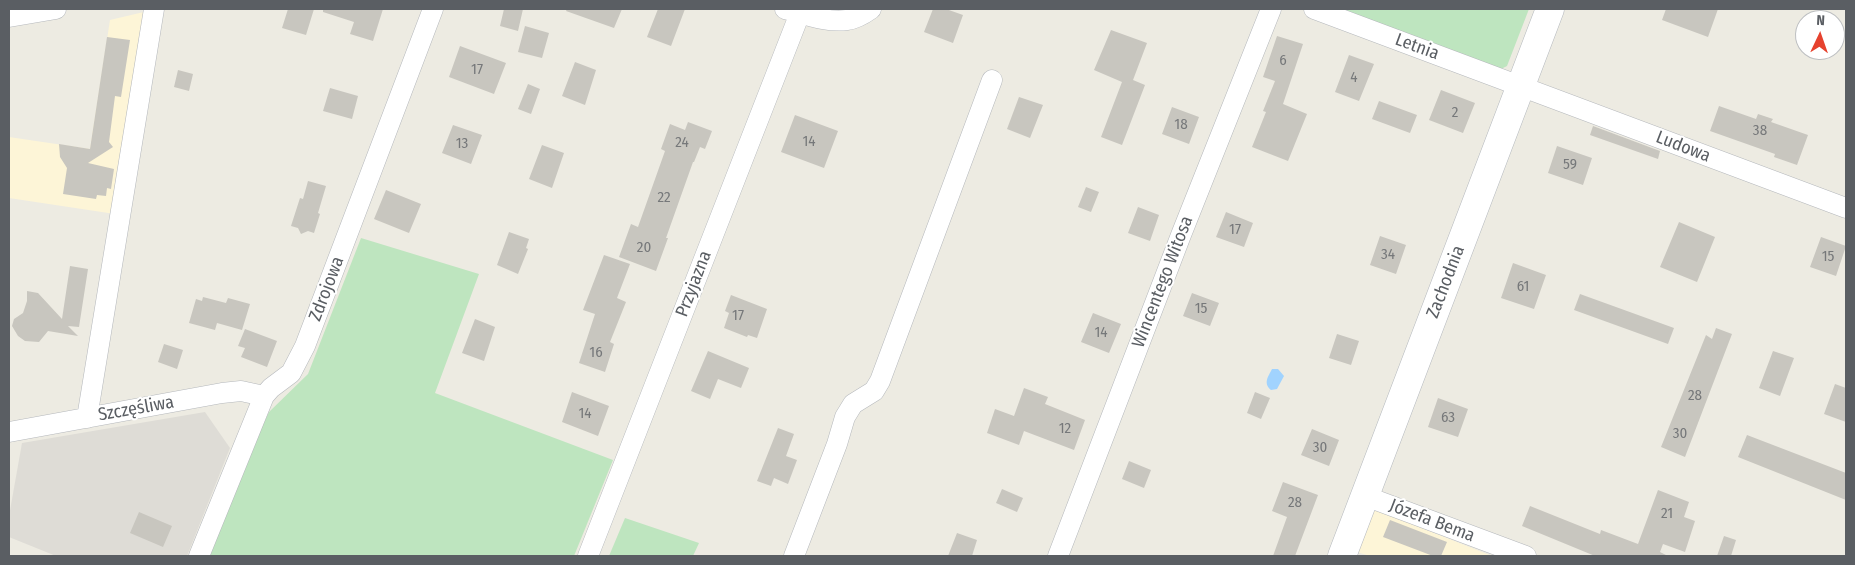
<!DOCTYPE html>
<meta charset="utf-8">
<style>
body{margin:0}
#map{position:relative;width:1855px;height:565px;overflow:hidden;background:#edebe2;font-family:"Fira Sans Condensed",sans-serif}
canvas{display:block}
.frame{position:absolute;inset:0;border:10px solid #5a5e63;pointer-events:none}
.north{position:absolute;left:1795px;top:10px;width:50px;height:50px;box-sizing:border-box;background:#fff;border:1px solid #bdbfc1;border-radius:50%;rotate:3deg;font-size:14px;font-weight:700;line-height:20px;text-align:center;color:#5a5e63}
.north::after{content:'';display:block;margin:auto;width:18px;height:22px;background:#e6422e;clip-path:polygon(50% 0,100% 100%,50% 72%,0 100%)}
</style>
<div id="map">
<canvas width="1855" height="565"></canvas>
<div class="frame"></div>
<div class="north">N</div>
</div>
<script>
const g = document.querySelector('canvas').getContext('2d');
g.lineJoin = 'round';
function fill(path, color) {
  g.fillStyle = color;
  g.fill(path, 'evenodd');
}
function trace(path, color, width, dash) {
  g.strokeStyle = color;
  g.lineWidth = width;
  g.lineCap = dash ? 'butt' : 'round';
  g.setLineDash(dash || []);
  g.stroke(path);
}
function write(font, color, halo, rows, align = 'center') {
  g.font = font + ' "Fira Sans Condensed",sans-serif';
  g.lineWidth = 4;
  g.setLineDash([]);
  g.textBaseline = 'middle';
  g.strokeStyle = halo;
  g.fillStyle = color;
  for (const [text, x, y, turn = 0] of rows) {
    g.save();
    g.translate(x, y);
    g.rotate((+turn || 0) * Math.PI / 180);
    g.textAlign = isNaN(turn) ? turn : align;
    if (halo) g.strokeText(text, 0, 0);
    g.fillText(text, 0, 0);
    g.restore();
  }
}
fill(new Path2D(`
 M148,11L115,214L9,198V137L90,149L110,20Z
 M1374,509L1492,556H1370L1357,552Z`), '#fdf5d7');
fill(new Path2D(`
 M205,412L230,448L187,556H56L9,537V516L22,443Z`), '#dedcd6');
fill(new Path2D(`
 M1335,9H1529L1507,66L1501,69Z
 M361,238L479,274L435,393L613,460L574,556H205L238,474L269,412L308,374Z
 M625,518L699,543L693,556H609Z`), '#bee5bf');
fill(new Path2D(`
 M1272,369H1278L1284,376L1277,389L1271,390C1263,383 1268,377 1272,369Z`), '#a1d3fe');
fill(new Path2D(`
 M288,9H314L306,35L282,28Z
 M323,9H383L373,41L350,34L354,22L323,12Z
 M504,9H523L518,31L500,26Z
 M567,9H622L614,28L566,11Z
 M658,9H685L671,46L647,37Z
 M933,9H946L963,15L953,43L924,32Z
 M1666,9H1718L1708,37L1662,20Z
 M525,26L549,33L542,58L518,52Z
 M1111,30L1147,43L1133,80L1145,85L1122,145L1101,137L1122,82L1094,70Z
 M1277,36L1303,44L1283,104L1307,114L1288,161L1252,147L1266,112L1263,111L1275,81L1263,77Z
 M107,37L130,40L121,97L115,96L109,142L113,147L88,163L114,169L111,189L107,188L106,196L97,195L96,199L63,194L67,168L60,157L59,144L90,149Z
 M460,46L506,63L494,94L449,77Z
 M1349,55L1374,64L1359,101L1335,92Z
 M575,62L596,70L585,105L562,96Z
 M178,70L193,74L189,91L174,87Z
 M528,84L540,89L531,114L518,109Z
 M330,88L358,96L352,119L323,111Z
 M1441,90L1475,103L1463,133L1429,120Z
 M1019,97L1043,105L1030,138L1007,129Z
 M1379,101L1417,115L1410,133L1372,119Z
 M1719,106L1756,119L1758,114L1773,119L1771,122L1808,135L1797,165L1774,157L1775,154L1710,131Z
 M1172,107L1199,117L1189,144L1162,134Z
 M795,115L838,131L824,168L781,152Z
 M688,122L712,131L705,149L700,147L694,162H693L666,238H668L656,271L619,257L631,224L638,227L665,151L661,149L670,124L685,130Z
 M453,125L482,135L471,164L442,153Z
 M1593,126L1660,151L1658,159L1590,135Z
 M542,145L564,153L552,188L529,179Z
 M1557,146L1592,158L1583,185L1548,173Z
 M308,181L326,186L318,213L320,214L314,233L308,231L301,234L298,228L291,226L300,198L303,199Z
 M1086,187L1099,192L1091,212L1078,207Z
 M386,190L421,204L409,233L374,219Z
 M1138,207L1159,215L1150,241L1128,233Z
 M1226,212L1253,223L1244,247L1216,237Z
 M1679,222L1715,237L1697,282L1660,267Z
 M509,232L529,239L526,248L528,249L518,274L497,265Z
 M1380,236L1406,245L1396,274L1370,265Z
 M1821,237L1846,246L1836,276L1810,267Z
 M604,255L630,264L617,298L626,302L610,342L614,344L605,372L579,363L595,314L583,310Z
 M1513,263L1546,275L1534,309L1501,298Z
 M70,266L88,269L79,327L68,326L78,336L48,331L39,342L25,341L18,336L12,326L14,319L23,313L27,301V291L38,293L62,319Z
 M1192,293L1219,303L1210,326L1183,316Z
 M1580,294L1674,328L1668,344L1574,310Z
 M731,295L767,309L757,338L748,335L747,337L724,328L729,313L725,311Z
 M203,297L226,303L228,298L250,304L242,330L217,323L215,330L189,323L196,299L202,301Z
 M1093,313L1121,324L1109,353L1081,342Z
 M475,319L495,327L484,361L462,353Z
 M1716,328L1732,334L1685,457L1661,447L1706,335L1712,339Z
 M245,329L277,341L267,367L241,357L245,348L238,346Z
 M1337,334L1359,341L1351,365L1329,358Z
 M164,344L183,350L177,369L158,362Z
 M708,351L749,368L741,388L718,379L710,399L691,391Z
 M1773,351L1794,358L1780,396L1759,388Z
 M1835,384L1846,388V422L1824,414Z
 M1024,388L1048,397L1045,404L1085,420L1074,450L1024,431L1019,445L987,433L995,409L1014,416Z
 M572,392L609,406L598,436L562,422Z
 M1255,392L1270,398L1261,419L1247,413Z
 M1438,398L1468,409L1458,437L1428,427Z
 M778,428L794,434L786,456L797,460L788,484L774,478L771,486L757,481Z
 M1312,429L1339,440L1329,466L1301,455Z
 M1747,435L1846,473V500L1738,457Z
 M1129,461L1151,470L1144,488L1122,479Z
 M1283,482L1318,495L1295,556H1273L1287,517L1272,511Z
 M1002,489L1023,498L1017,512L996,503Z
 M1658,490L1689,502L1684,517L1695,521L1685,552L1663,544L1660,552L1666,555V556H1595L1522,526L1530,506L1600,534L1601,530L1638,544Z
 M139,512L172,526L163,547L130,533Z
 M1390,520L1447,542L1441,556H1433L1383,537Z
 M957,533L977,540L972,556H948Z
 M1724,536L1736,540L1731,556H1717Z`), '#c8c6bf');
const street = new Path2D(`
 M785,9C804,14 827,23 847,20C856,19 864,14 871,9
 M1314,9L1846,208
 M9,17L56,9
 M87,418L154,9
 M9,432L222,393L241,391L264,396
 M1365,496L1526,556
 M199,556L264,396L271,388L291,373L305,346L433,9
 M588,556L800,13
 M794,556L837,444L845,417L853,404L874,391L880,381L992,80
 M1058,556L1181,235L1271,9`);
const secondary = new Path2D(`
 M1342,556L1550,9`);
trace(street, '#b5b8bc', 21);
trace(secondary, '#b5b9be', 29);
trace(street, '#fff', 20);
trace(secondary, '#fff', 28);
write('15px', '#76787a', null, [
 ["6",1283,61],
 ["17",477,70],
 ["4",1354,78],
 ["2",1455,113],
 ["18",1181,125],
 ["38",1760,131],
 ["14",809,142],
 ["24",682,143],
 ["13",462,144],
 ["59",1570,165],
 ["22",664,198],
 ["17",1235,230],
 ["20",644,248],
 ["34",1388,255],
 ["15",1828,257],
 ["61",1523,287],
 ["15",1201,309],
 ["17",738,316],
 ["14",1101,333],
 ["16",596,353],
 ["28",1695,396],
 ["14",585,414],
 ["63",1448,418],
 ["12",1065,429],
 ["30",1680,434],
 ["30",1320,448],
 ["28",1295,503],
 ["21",1667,514]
]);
write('18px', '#5a5e63', '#fff', [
 ["Letnia",1417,47,20],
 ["Ludowa",1683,147,21],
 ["Wincentego Witosa",1163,282,-69],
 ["Zachodnia",1446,282,-69],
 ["Przyjazna",694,284,-69],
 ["Zdrojowa",327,289,-69],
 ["Szczęśliwa",136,409,-10],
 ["Józefa Bema",1432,521,21]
]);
</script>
